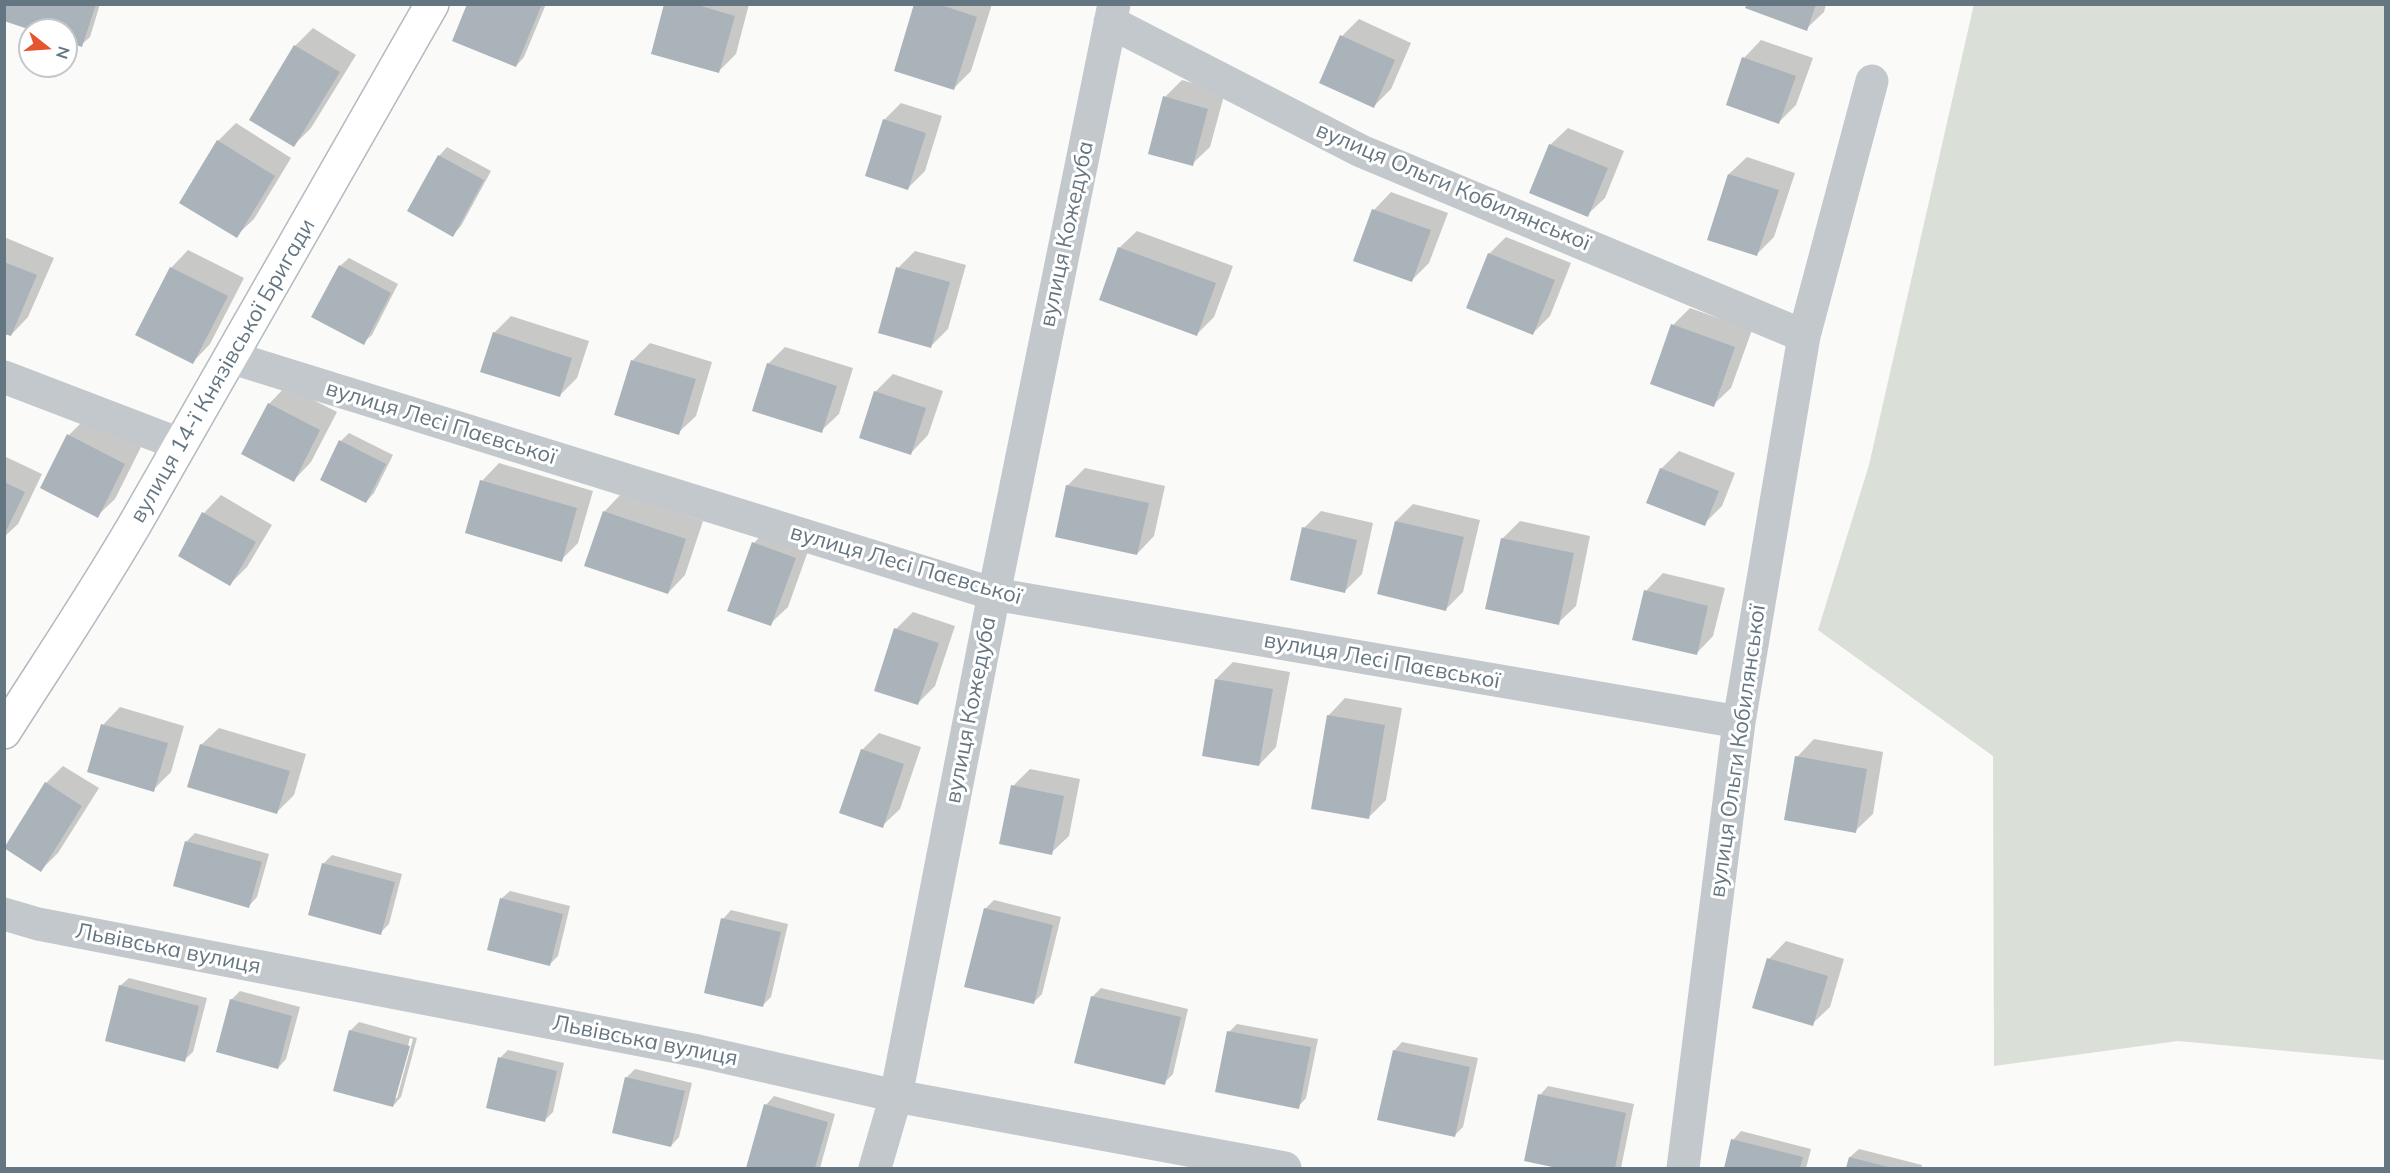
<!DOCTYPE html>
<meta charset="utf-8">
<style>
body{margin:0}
#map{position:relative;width:2390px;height:1173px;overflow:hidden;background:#fafaf8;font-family:Mulish,sans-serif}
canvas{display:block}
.frame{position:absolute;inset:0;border:6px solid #657683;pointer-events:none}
.north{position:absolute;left:18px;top:18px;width:60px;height:60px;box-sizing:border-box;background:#fff;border:2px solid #c1c8cd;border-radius:50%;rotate:107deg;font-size:16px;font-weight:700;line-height:24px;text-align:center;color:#657683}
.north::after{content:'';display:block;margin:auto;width:21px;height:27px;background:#e4572e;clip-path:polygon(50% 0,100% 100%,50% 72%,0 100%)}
</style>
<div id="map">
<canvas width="2390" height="1173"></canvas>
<div class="frame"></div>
<div class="north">N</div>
</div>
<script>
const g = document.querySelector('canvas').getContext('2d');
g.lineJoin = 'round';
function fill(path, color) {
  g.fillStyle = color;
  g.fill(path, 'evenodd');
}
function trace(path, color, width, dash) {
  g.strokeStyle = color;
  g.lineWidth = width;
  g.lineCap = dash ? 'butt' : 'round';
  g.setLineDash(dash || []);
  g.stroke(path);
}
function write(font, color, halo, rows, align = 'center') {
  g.font = font + ' Mulish,sans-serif';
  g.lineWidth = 6;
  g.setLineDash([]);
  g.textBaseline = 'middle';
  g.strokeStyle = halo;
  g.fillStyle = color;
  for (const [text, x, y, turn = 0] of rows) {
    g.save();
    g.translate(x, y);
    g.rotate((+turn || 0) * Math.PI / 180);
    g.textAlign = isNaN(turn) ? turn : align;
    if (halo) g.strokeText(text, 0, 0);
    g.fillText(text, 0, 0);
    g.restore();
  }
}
fill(new Path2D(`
 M1974,4L2385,5V1060L2178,1041L1994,1066L1993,756L1818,630L1869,465Z`), '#dadfd7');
fill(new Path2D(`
 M4,4H100L90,37L81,45L66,40V30H36Z
 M468,4H546L524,57L516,66Z
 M666,4H749L736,54L719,71Z
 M916,4H992L971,71L954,88Z
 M1748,4H1826L1824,12L1806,29Z
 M1359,19L1411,43L1391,89L1373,107L1342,36Z
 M313,28L356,55L311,128L294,145L251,119L295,46Z
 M1761,40L1813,58L1796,105L1779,122L1744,58Z
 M1182,80L1225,92L1210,147L1192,164L1165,97Z
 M901,103L942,116L925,171L908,188L884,120Z
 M236,123L291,158L254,219L236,236L181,202L218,141Z
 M1568,128L1624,151L1605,198L1587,215L1550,145Z
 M447,147L491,171L461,226L453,235L439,156Z
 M1747,157L1795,173L1774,237L1757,254L1729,174Z
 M1391,192L1448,213L1429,263L1412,280L1374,210Z
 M1137,231L1233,266L1214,317L1197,334L1119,248Z
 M4,237L54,258L28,317L11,335L4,332Z
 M1506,237L1571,263L1550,316L1533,333L1489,254Z
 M188,250L244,278L210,344L193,362L171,268Z
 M915,251L966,265L948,329L931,346L898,268Z
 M349,258L398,284L372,335L363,343L340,266Z
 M1690,308L1752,330L1731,388L1713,405L1673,325Z
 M511,316L589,341L577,378L559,396L494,333Z
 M650,343L712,362L696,416L678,433L616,414L633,360Z
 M785,347L853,368L839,414L821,431L768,364Z
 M893,374L943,391L928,435L911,453L875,392Z
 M286,386L337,412L311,462L294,480L243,453L269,404Z
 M86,418L141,447L115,499L97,516L69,435Z
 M349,433L393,455L374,493L366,502L341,441Z
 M1679,451L1735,473L1722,506L1704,524L1661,469Z
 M4,456L42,474L18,524L4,537Z
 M499,463L593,491L578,543L561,560L482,481Z
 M1085,468L1165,486L1154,536L1137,554L1067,486Z
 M621,494L703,521L685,575L668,593L604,512Z
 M221,495L272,525L247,567L230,584L180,555L204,513Z
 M1413,504L1480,520L1463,592L1445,610L1396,521Z
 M1321,511L1373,523L1362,574L1345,591L1304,528Z
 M1520,521L1590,536L1576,606L1558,623L1502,539Z
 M771,525L812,540L788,607L770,624L754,543Z
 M1663,573L1725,588L1713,636L1696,654L1646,591Z
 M913,612L955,626L935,686L917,704L896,629Z
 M1233,662L1290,672L1276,747L1259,765L1216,679Z
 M1345,698L1402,708L1386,800L1369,817L1328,716Z
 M120,707L184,726L171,772L153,790L103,725Z
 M219,728L306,754L294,795L277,812L201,745Z
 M879,733L921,747L900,809L882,826L862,750Z
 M1814,739L1883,752L1873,814L1855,831L1797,757Z
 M63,766L99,788L58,853L41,870L46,783Z
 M1030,769L1080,779L1069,836L1051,853L1013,786Z
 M195,833L269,854L257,897L249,906L175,885L187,841Z
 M332,855L402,874L389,924L380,933L310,914L324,863Z
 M510,891L570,906L558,956L549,965L501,899Z
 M994,900L1061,917L1042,994L1033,1003L985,909Z
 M731,910L788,924L771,997L763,1005L723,919Z
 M1786,941L1844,959L1830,1007L1812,1024L1769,959Z
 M129,978L207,998L193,1052L184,1060L120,986Z
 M1101,988L1188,1009L1173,1074L1164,1083L1092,997Z
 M240,991L300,1007L286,1059L278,1068L231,1000Z
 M359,1022L417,1038L401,1097L393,1106L350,1031ZM410,1038L413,1039L397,1098H394Z
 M1237,1024L1318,1039L1306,1098L1298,1107L1229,1032Z
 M1402,1042L1478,1058L1463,1127L1455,1135L1394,1051Z
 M508,1050L564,1063L553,1112L544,1121L500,1058Z
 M635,1069L692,1083L679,1137L671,1146L626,1078Z
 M1548,1086L1634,1104L1621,1168H1564L1526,1160L1540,1095Z
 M774,1096L835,1114L820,1168H748L766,1105Z
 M1741,1131L1811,1149L1806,1168H1725L1733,1140Z
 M1859,1149L1922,1165L1921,1168H1847L1850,1157Z`), '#0003');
fill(new Path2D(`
 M4,4H96L82,47L66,42V30H31L4,21Z
 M467,4H542L516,67L452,41Z
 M664,4H694L735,16L719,73L651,54Z
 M914,4H938L977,17L954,90L894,71Z
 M1747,4H1816L1807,31L1745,8Z
 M1340,35L1395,60L1374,108L1319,83Z
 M294,45L340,72L294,147L249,120Z
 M1742,57L1796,76L1779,124L1726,105Z
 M1163,96L1208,109L1193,166L1148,154Z
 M883,119L926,133L908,190L865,176Z
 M217,140L275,176L237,238L179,203Z
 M1549,144L1608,168L1588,217L1529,193Z
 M438,155L484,180L453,237L407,211Z
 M1728,174L1779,190L1757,256L1707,240Z
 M1372,209L1431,230L1412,282L1353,261Z
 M1118,247L1216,283L1197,336L1099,300Z
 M1488,253L1555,280L1533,335L1466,308Z
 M4,262L37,275L11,336L4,334Z
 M339,265L391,293L364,345L311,317Z
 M170,267L228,296L193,364L135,335Z
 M896,267L950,282L931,348L878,333Z
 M1671,324L1735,347L1714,407L1650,384Z
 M493,332L572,358L560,397L480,372Z
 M631,360L696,379L679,435L614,415Z
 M767,363L837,386L822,433L752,411Z
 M874,391L926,408L911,455L859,438Z
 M268,403L320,430L294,482L241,454Z
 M67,434L125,464L98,518L40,488Z
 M339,440L386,464L366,503L320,480Z
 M1660,468L1719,491L1705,526L1646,503Z
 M480,480L577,508L562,562L465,533Z
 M4,482L25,492L4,535Z
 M1066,485L1149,503L1137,555L1055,537Z
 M603,511L686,539L668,594L584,566Z
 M202,512L256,542L230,586L178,556Z
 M1395,521L1464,537L1446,611L1377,594Z
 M1302,527L1357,540L1345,593L1290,580Z
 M1501,538L1574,553L1559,625L1485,609Z
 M752,542L796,558L771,626L727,611Z
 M1644,590L1708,606L1697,655L1632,640Z
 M894,628L939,643L918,705L874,691Z
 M1215,679L1273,689L1259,766L1202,756Z
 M1327,715L1385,725L1369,819L1311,809Z
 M101,724L168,743L154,792L87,772Z
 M200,744L290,771L277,814L187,787Z
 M861,749L904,764L883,828L839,813Z
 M1795,756L1867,769L1856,833L1784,820Z
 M45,782L82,806L41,872L4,848Z
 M1011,785L1064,796L1052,855L999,844Z
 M185,841L262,862L249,908L173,886Z
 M322,863L395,882L381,935L308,915Z
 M500,898L563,914L550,966L487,950Z
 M984,908L1053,925L1034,1004L964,987Z
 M721,918L781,932L763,1007L704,993Z
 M1767,958L1828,976L1813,1026L1752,1008Z
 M119,985L199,1006L185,1062L105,1041Z
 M1091,996L1181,1017L1165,1085L1074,1063Z
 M230,999L292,1016L278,1069L216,1052Z
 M349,1030L410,1046L393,1107L333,1091Z
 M1227,1031L1311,1047L1299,1109L1215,1092Z
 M1393,1050L1470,1067L1455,1137L1377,1120Z
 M498,1057L557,1071L545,1122L486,1108Z
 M625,1077L685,1091L671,1147L612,1133Z
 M1538,1094L1626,1113L1615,1168H1557L1524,1161Z
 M764,1104L828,1122L815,1168H746Z
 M1731,1139L1803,1157L1800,1168H1724Z
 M1849,1157L1892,1168H1846Z`), '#aab3b9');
const secondary = new Path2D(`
 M4,732C49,661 97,590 139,517C237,346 334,175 432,4`);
trace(secondary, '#b3babf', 36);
trace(new Path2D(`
 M1110,22L1361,151L1804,336
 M233,358L994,594L1739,722
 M4,377L179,444
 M4,914L38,924L698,1051L896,1096L1285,1168
 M875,1168L896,1096L994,594L1114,4
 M1683,1168L1739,722L1804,336L1872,81`), '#c3c8cc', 33);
trace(secondary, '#fff', 33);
write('22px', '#657683', '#fff', [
 ["вулиця Ольги Кобилянської",1453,187,23],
 ["вулиця Кожедуба",1067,234,-78],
 ["вулиця 14-ї Князівської Бригади",223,371,-60],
 ["вулиця Лесі Паєвської",441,423,17],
 ["вулиця Лесі Паєвської",906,565,16],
 ["вулиця Лесі Паєвської",1382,661,10],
 ["вулиця Кожедуба",971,710,-79],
 ["вулиця Ольги Кобилянської",1738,751,-82],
 ["Львівська вулиця",168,949,11],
 ["Львівська вулиця",645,1041,11]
]);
</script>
